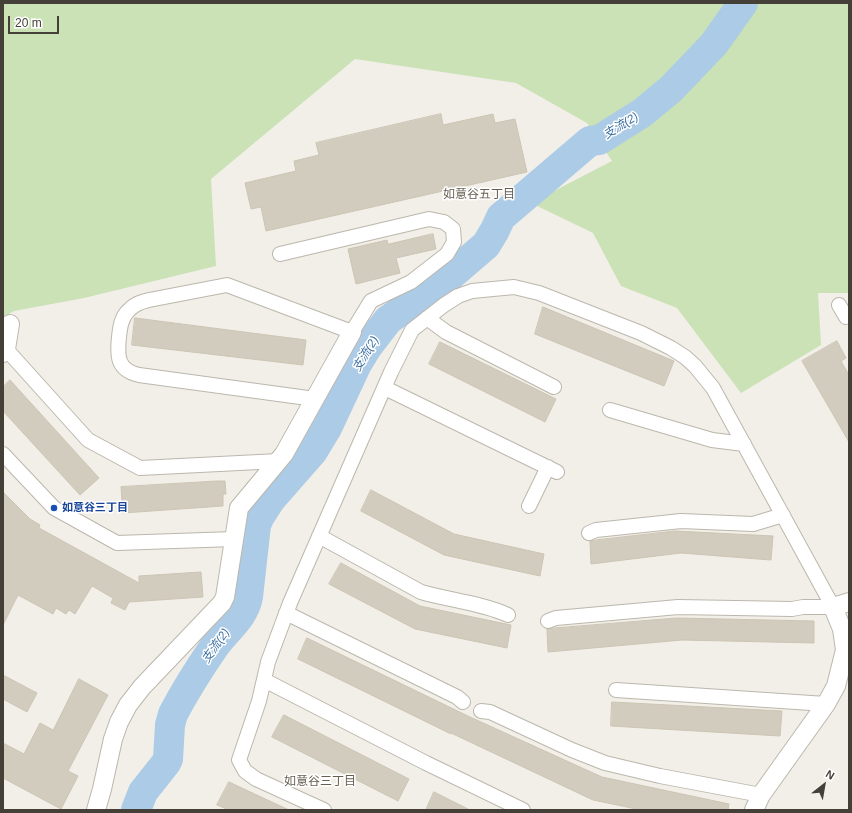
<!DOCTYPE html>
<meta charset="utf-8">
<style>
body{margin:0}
#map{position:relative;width:852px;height:813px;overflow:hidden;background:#f2efe8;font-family:Arial,sans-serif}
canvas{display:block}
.frame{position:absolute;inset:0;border:4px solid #444037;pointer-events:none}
.north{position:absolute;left:804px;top:765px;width:40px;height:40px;-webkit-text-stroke:3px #fff;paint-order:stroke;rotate:31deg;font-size:11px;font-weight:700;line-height:16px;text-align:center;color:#444037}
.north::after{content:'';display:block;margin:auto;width:14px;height:18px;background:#444037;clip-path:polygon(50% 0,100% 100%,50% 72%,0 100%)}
.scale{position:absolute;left:8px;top:16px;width:51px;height:18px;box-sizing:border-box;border:2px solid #444037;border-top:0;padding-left:5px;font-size:12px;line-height:14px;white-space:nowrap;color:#444037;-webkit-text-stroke:3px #fff;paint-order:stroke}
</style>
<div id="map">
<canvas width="852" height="813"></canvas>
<div class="frame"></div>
<div class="north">N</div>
<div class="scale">20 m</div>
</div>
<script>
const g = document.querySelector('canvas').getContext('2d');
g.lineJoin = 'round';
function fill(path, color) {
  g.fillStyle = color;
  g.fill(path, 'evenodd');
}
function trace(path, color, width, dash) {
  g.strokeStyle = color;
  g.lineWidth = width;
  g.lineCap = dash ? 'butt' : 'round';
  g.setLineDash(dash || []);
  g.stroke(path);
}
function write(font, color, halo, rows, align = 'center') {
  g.font = font + ' Arial,"Noto Sans JP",sans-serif';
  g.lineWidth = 3;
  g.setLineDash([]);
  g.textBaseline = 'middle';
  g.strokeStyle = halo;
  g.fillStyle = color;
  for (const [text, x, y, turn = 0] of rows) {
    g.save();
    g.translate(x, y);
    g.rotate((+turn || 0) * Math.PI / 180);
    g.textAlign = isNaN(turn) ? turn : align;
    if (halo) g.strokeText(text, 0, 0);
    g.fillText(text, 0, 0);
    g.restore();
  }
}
fill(new Path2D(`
 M3,3H849V293H818L821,345L741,393L677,308L621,286L593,233L531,203L612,161L587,123L516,83L355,59L211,179L216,266L84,298L14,311L3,317Z`), '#cbe1b6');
trace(new Path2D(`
 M136,810L143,792L166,763L168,759L170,725L173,714C185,691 199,669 214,647C226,630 244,618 248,597L256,525L260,516L271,499L313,451L327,428L357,364L368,346L388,320L444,281L486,245L495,230L501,217L590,141L599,140L642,113L671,89L714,44L743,3`), '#abcbe7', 30);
const building = new Path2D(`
 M441,114L443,125L493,114L495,123L515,119L527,172L266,231L261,207L251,209L245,183L296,171L294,161L319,155L316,143Z
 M433,234L436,249L396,258L400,273L356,284L348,249L387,240L388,244Z
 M543,307L674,361L664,386L535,334Z
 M135,318L306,340L303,365L132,345Z
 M837,341L846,358L841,361L849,375V442L802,361Z
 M440,342L556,399L545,422L429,364Z
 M10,380L99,478L80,495L3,411V387Z
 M217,481H225L226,494H223V506L123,513L121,487Z
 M371,490L454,534L544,554L540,576L444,555L361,511Z
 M3,492L30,519L40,525L39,528L139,583V576L201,572L203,597L129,602L125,610L111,603L113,598L92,586L75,614L69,610L66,614L56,608L53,614L18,595L3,625Z
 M675,531L773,536L771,560L681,553L591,564L590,541Z
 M341,563L420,606L511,625L507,648L415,629L329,584Z
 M677,618L814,621V643L682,640L548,652L547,629Z
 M307,638L470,717L602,777L729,804L728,810H641L593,800L451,733V734L298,659Z
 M3,675L37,693L27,712L3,699Z
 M79,679L108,695L68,771L78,776L61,809L3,778V743L24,754L40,723L53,730Z
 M612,702L782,711L780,736L611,726Z
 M284,715L409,779L398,801L272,737Z
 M229,782L289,810H229L217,805Z
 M434,792L470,810H426Z`);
fill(building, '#d2ccbf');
trace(building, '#ccc4b3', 1);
const minor = new Path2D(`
 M280,254L429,219L444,222L453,229L454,242L447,254L411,282L371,301L352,332L227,285L149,300C141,302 134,304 128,311C121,318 120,328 119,337C117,356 117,370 139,375L315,399
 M839,305L846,317L849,316
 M427,318L446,332L554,387
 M6,349L88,440L140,468L279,461
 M385,388L557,472
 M610,410L712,440L744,444
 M3,454L54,508L117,543L234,539
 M529,506L548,467
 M589,533L596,530L681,521L753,524L783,515
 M319,536L421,592C448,600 482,603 508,615
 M286,613L457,697L463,702
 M264,680L426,763L523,810
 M616,690L826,704
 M481,711L490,712L572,750L605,763L660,776L761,795
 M324,810L256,779L245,771L239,760L259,701L268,662L290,603L391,372L412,330L444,305L458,296L472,291L514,287L539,293L641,333L671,348L685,357L695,366L713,388L833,607H803L792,609L678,607L556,618L548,621`);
const tertiary = new Path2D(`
 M3,353L6,349L10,324
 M96,810L102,789L113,739L119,722L128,705L142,687L222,603L225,597L239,508L284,454L352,332
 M754,810L761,795L826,704L836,686L845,650L842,629L833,607L849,602`);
trace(minor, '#bcb7ac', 16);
trace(tertiary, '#bcb7ac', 20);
trace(minor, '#fff', 14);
trace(tertiary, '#fff', 18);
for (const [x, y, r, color] of [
 [54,508,4,"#1a4fb4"]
]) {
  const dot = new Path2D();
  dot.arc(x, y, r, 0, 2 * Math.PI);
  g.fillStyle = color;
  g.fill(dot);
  trace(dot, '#fff', 1.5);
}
write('bold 11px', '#164399', '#fff', [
 ["如意谷三丁目",62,508]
], 'left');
write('italic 12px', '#3e71a3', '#fff', [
 ["支流(2)",621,126,-32],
 ["支流(2)",366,354,-59],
 ["支流(2)",216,646,-55]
]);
write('12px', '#665f50', '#fff', [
 ["如意谷五丁目",479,195],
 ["如意谷三丁目",320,782]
]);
</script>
